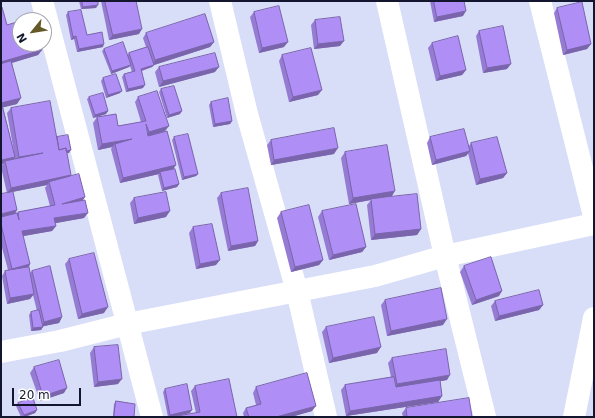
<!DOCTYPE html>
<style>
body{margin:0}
#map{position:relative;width:595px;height:418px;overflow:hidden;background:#d8ddf8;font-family:"DejaVu Sans",sans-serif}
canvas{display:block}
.frame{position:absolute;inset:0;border:2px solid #13162e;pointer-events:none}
.north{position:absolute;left:12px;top:12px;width:40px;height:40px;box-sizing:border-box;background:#fff;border:1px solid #a1a2ab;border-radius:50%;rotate:240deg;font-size:11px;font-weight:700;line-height:16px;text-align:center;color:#13162e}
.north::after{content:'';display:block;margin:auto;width:14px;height:18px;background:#655a27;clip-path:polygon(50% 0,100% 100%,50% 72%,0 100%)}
.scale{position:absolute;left:12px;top:388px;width:69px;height:18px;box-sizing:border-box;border:2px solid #13162e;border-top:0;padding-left:5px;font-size:12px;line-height:14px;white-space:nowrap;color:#13162e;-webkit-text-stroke:3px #fff;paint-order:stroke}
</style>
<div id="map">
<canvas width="595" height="418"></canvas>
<div class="frame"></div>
<div class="north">N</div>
<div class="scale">20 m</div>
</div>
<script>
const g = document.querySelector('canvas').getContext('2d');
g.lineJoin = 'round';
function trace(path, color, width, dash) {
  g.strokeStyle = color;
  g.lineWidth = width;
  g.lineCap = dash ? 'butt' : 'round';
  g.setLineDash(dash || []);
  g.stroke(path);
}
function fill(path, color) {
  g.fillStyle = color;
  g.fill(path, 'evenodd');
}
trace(new Path2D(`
 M42,1L152,417
 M220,1L247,114L297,291L326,417
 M387,1L445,256L485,417
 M540,1L594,216
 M1,352L60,341L127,324L375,276L445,256L594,224
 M574,417L594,318`), '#fff', 22);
fill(new Path2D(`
 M79,1H98L96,8L81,9Z
 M101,1H136L139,34L109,40Z
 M430,1H464L463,16L434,22Z
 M1,7L7,25L42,50L38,55L12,63L17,104L3,107L14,152L7,113L11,108L57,137L69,153H67L70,177L85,197L83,200L84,218L55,223L56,226L52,231L23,236L30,264L29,267L30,273L32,271L62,317L59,323L43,326L41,330L31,331L29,315L31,312L37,311L33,295L30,299L7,304L2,276L5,271L8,270L1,244V194L17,210L15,214L17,213L18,212L50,206L45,188L47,185L7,193L1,167L3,164L1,165Z
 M557,8L591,44L587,49L563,55L554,13Z
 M68,12L87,35L103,47L77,52L74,39L71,40L66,15Z
 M254,12L284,47L259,53L250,17Z
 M315,20L340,46L314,49L311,25Z
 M479,31L507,69L483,73L476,36Z
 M146,33L214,42L210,47L154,65L152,67L142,71L143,88L126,92L122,77L124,74L132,72L130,66L129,67L111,74L102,51L104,49L127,55L129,53L146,47L143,38Z
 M432,43L466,70L462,75L436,81L428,48Z
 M282,55L318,95L289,102L279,61Z
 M159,67L215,72L159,87L155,72Z
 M103,78L120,93L106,98L101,81Z
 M161,89L180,114L167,118L159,92Z
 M89,97L108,111L106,114L93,118L87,99Z
 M138,97L165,131L160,133L179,184L177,187L162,191L158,175L159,174L120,183L111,149L112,147L98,150L93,123L97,117L118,126L141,122L135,102Z
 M211,102L232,121L230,124L213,127L209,105Z
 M174,137L198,174L196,176L182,180L172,140Z
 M430,137L469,146L471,143L507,173L503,178L476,185L468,153L466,156L432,165L427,143Z
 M271,140L334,154L271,165L267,145Z
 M345,152L392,196L379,198L421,229L417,235L371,240L367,205L371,200L349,204L341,158Z
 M221,193L258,241L255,246L228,251L217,198Z
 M134,198L166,217L134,224L130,203Z
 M322,211L366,247L362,252L329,260L318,217Z
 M281,212L323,260L319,265L291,272L277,218Z
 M193,227L216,265L196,269L189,233Z
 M69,259L104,313L78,319L65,264Z
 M464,266L499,296L472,305L460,272Z
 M385,300L443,325L387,336L381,305Z
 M495,301L543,305L539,310L495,321L491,306Z
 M326,327L377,353L329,363L322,332Z
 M94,347L118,384L94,387L90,353Z
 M392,358L447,380L440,381L442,396L438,402L346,416L341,390L345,385L391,377L388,363Z
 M34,367L64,393L40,401L30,373Z
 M195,386L237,417H176L177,416L196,413L191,391Z
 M256,387L312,411L291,417H244L243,413L246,408L256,405L253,393Z
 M165,389L190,413L172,417H168L163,392Z
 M116,401L134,417H113L114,404Z
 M18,403L37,410L35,413L26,416V417H21L16,406Z
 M406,408L472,417H403L402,413Z`), '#967bd4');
fill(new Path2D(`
 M98,5L96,8L81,9L83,7Z
 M466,11L463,16L434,22L437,17Z
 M142,29L139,34L109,40L113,35Z
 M76,36L74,39L71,40L73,37Z
 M344,41L340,46L314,49L318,44Z
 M214,42L210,47L154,65L152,67L139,71L141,69L152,65L155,60Z
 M288,42L284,47L259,53L262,48Z
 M104,44L103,47L77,52L79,49Z
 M591,44L587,49L563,55L567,50Z
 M42,50L38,55L1,66V62Z
 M511,64L507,69L483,73L487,68Z
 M131,65L129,67L111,74L112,71Z
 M219,67L215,72L159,87L163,81Z
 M466,70L462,75L436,81L440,76Z
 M145,85L143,88L126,92L128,89Z
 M322,90L318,95L289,102L293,97Z
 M122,91L120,93L106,98L108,95Z
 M21,98L17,104L1,108V103Z
 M108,111L106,114L93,118L95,115Z
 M182,111L180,114L167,118L169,115Z
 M232,121L230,124L213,127L215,124Z
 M169,126L165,131L146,137L149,132Z
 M132,139L115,144L112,147L98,150L102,144Z
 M338,148L334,154L271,165L274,160Z
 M71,150L69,153L56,155L58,152Z
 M470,151L466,156L432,165L436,160Z
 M43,153L15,162L19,157Z
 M15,157L11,162L5,161L3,164L1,165L2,160Z
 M176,165L172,171L160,172L159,174L120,183L123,178Z
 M507,173L503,178L476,185L480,179Z
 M198,174L196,176L182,180L184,177Z
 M71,175L68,180L49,182L47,185L7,193L11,188Z
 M179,184L177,187L162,191L164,188Z
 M395,191L392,196L349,204L353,198Z
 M85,197L81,202L62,204Z
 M17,210L13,216L1,218V214Z
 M170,211L166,217L134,224L138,218Z
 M88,213L84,218L51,224L54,218Z
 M56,226L52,231L18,237L22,231Z
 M421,229L417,235L371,240L375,234Z
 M258,241L255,246L228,251L231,246Z
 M366,247L362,252L329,260L333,255Z
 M220,260L216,265L196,269L200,264Z
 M323,260L319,265L291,272L295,267Z
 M30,264L26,270L9,274L12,269Z
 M502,291L499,296L472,305L476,300Z
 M34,294L30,299L7,304L10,298Z
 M543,305L539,310L495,321L499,316Z
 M108,307L104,313L78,319L82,314Z
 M62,317L59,323L40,327L44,322Z
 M447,319L443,325L387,336L391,331Z
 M43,327L41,330L31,331L33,328Z
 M381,347L377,353L329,363L333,358Z
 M450,375L447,380L393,390L397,384Z
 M122,379L118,384L94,387L98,382Z
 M67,388L64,393L40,401L43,396Z
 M442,396L438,402L346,416L350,411Z
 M316,406L312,411L291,417H276Z
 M37,410L35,413L25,417H23L24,415Z
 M192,410L190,413L172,417H169L170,415Z`), '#7a64ac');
const building = new Path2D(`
 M82,1H98V5L83,7Z
 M105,1H136L142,29L113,35Z
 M434,1H464L466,11L437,17Z
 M582,2L591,44L567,50L557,8Z
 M279,6L288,42L262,48L254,12Z
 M1,7H2L7,25L20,21V44H40L42,50L1,62Z
 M81,10L87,35L102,32L104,44L79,49L76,36L73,37L68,12Z
 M205,14L214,42L155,60L146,33Z
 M32,17L33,20H22Z
 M340,17L344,41L318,44L315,20Z
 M503,26L511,64L487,68L479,31Z
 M458,36L466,70L440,76L432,43Z
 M123,42L131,65L112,71L104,49Z
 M148,47L154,65L141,69L145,85L128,89L124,74L135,71L129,53Z
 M311,48L322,90L293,97L282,55Z
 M215,53L219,67L163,81L159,67Z
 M11,61L21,98L1,103V64Z
 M116,74L122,91L108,95L103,78Z
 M174,86L182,111L169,115L161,89Z
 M157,91L169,126L149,132L146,124L148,136L167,131L176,165L123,178L115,144L132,139L102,144L97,117L116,114L118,126L146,121L138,97Z
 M103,93L108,111L95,115L89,97Z
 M228,98L232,121L215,124L211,102Z
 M50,101L59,150L66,148L71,175L11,188L5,161L43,153L19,157L11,108Z
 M2,105L15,157L2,160L1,158V106Z
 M334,128L338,148L274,160L271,140Z
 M464,129L470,151L436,160L430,137Z
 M188,134L198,174L184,177L174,137Z
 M68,135L71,150L66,151V148L59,150L57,137Z
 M497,137L507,173L480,179L471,143Z
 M387,145L395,191L353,198L345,152Z
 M175,169L179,184L164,188L160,172Z
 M79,174L85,197L62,204L85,200L88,213L54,218L56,226L22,231L30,264L12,269L1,224V217L17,213L19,220L18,212L55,205L49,182Z
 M248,188L258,241L231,246L221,193Z
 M13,192L17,210L1,214V194Z
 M166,192L170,211L138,218L134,198Z
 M417,194L421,229L375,234L371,199Z
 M356,204L366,247L333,255L322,211Z
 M309,205L323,260L295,267L281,212Z
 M212,224L220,260L200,264L193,227Z
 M94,253L108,307L82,314L69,259Z
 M491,257L502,291L476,300L464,266Z
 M50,266L62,317L44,322L32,271Z
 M29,267L34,294L10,298L5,271Z
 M441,288L447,319L391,331L385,300Z
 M539,290L543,305L499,316L495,301Z
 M39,310L43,327L33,328L31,312Z
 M374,317L381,347L333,358L326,327Z
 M118,345L122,379L98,382L94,347Z
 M446,349L450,375L397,384L392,358Z
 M59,360L67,388L43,396L34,367Z
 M307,373L316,406L276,417H249L246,408L261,404L256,387Z
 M394,377L396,387L440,380L442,396L350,411L345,385Z
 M229,379L237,417H177V416L200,412L195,386Z
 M187,384L192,410L170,415L165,389Z
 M33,398L37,410L24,415L18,403Z
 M469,398L472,417H407L406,408Z
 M116,401L135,404L134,417H114Z`);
fill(building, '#af8ff6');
trace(building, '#7a64ac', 1);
</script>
